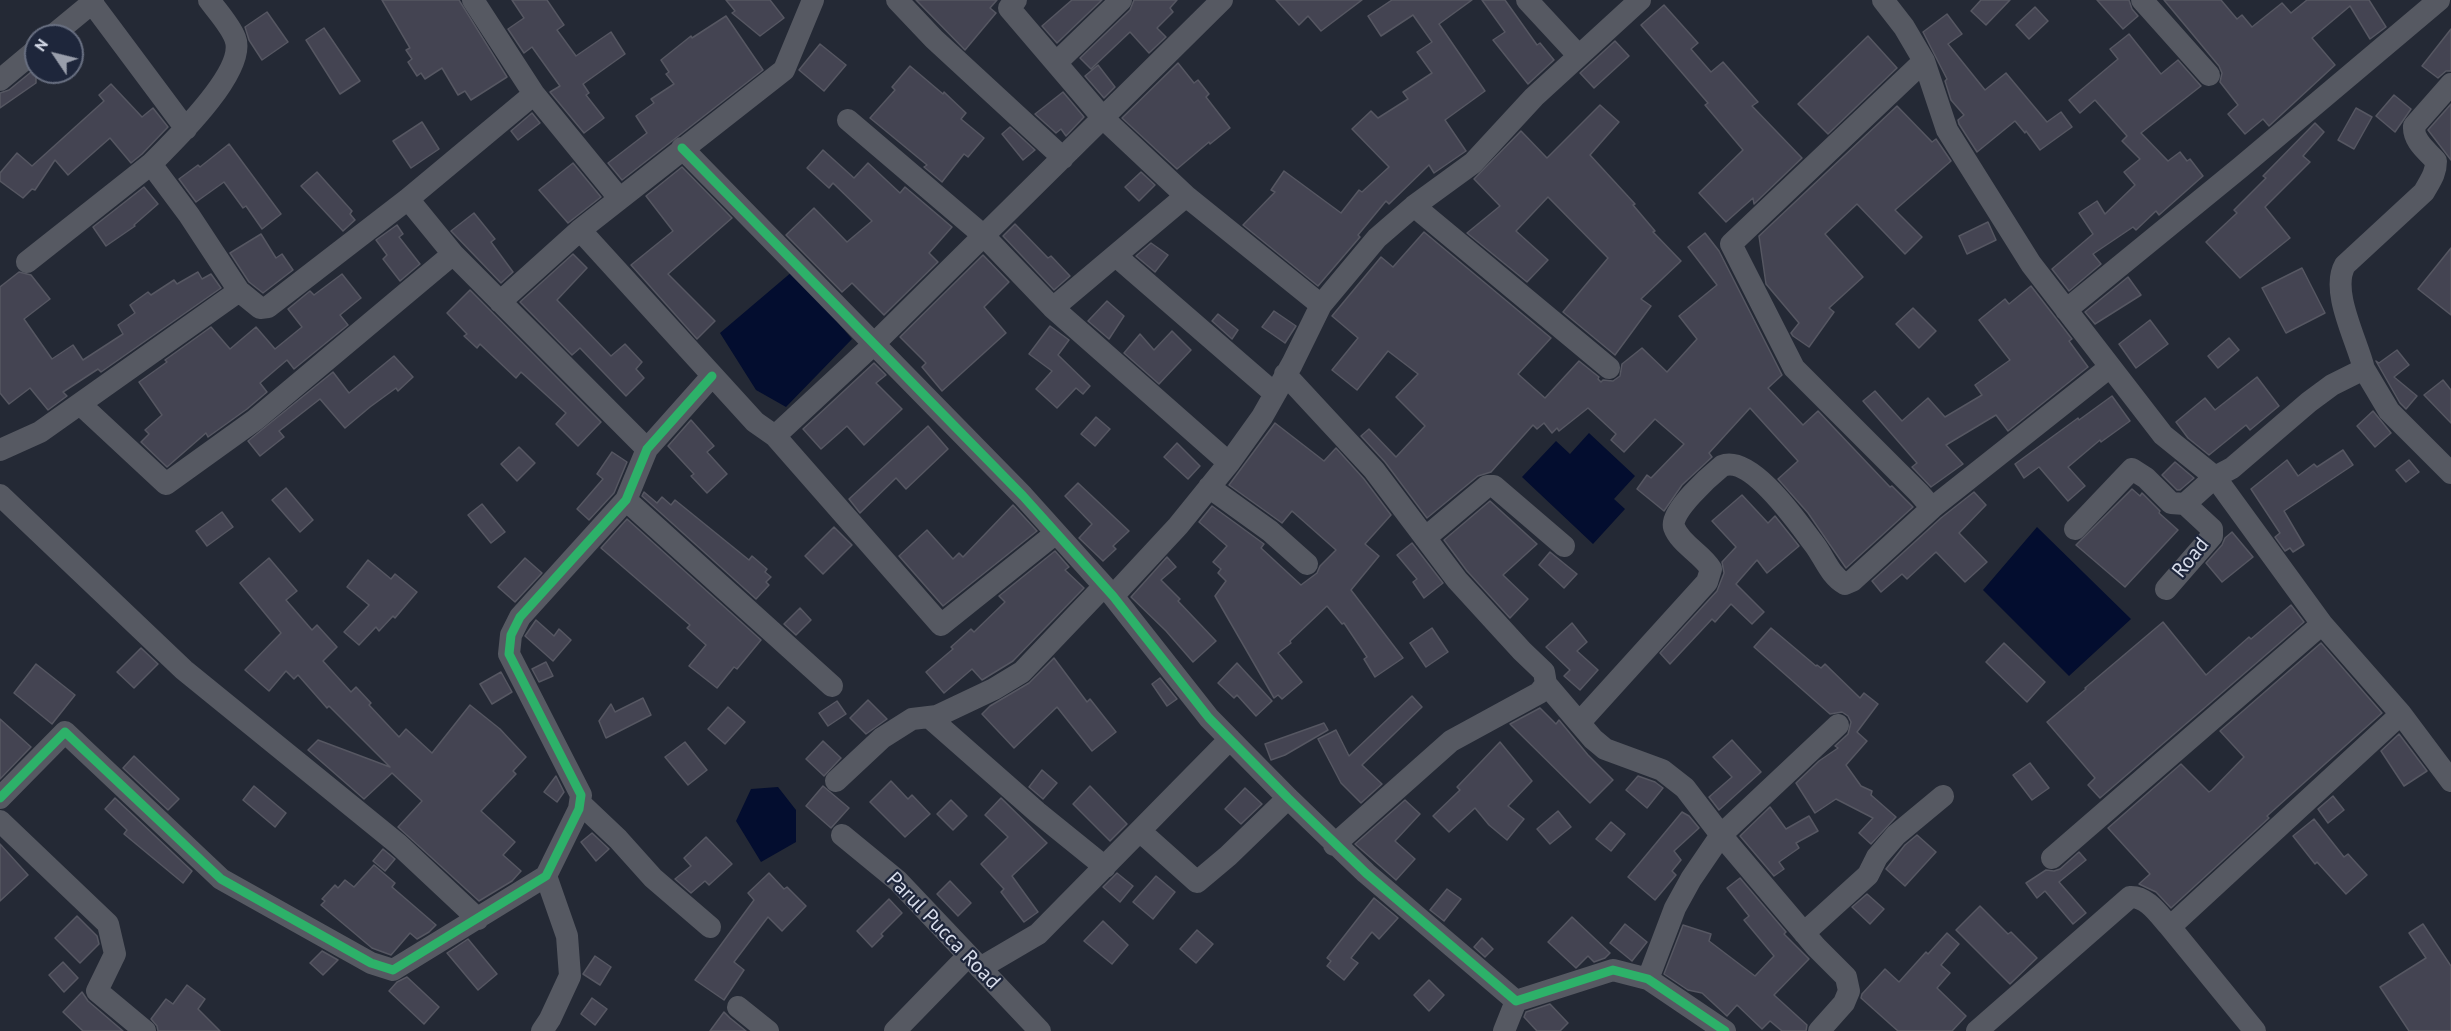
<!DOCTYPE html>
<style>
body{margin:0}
#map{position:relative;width:2451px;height:1031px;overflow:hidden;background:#242935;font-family:"PT Sans",sans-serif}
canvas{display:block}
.north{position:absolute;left:24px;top:24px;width:60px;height:60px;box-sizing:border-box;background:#1e263b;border:2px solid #686f81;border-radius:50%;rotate:305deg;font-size:16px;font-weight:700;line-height:24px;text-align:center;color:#d8ddeb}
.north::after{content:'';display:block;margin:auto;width:21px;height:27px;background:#999eab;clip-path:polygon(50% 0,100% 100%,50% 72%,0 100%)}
</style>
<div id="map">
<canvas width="2451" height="1031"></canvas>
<div class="north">N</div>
</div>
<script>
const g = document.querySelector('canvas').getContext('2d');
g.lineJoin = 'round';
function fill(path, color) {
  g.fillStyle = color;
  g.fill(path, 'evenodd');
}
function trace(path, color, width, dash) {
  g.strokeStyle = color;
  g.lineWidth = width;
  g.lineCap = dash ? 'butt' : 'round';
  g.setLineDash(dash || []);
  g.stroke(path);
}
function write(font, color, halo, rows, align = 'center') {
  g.font = font + ' "PT Sans",sans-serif';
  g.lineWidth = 4.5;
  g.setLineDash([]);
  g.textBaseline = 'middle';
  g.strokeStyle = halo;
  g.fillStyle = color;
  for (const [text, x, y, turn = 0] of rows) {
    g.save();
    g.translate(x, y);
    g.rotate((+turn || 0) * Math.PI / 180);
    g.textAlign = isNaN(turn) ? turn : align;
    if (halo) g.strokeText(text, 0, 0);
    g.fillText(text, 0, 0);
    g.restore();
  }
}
fill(new Path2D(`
 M793,271L852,339L786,407L756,390L720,333Z
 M1589,433L1635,476L1614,499L1625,509L1593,544L1522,477L1556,441L1570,454Z
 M2037,527L2131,619L2069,676L1983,590Z
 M778,787L796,810V842L761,862L736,821L751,789Z`), '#030d2f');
const building = new Path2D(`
 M382,0H459L507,77L471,100L465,91L458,95L442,68L425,79L421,73L417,76L408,62L412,59L406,50L410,48Z
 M512,0H547L564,25L557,30L576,56L611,32L625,54L583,84L589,93L586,95L604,118L584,133L550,92L560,86L532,47L524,53L508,29L524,18Z
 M726,0H770L784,18L760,36L732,13L735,11Z
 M916,0H997L990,8L996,13L965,50Z
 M1072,0H1102L1057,43L1042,26Z
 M1134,0H1177L1170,8L1173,12L1157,28L1166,37L1149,53L1130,32L1091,69L1080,58L1130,10Z
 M1276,0H1362L1321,31L1308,16L1299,25Z
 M1392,0H1472L1439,24L1485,91L1445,120L1466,151L1434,173L1429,165L1389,204L1386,201L1358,235L1360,237L1318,286L1243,225L1275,192L1271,190L1284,171L1341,213L1359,190L1362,192L1389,167L1352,129L1371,111L1378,118L1408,99L1403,92L1432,73L1417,52L1432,42L1413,15L1381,36L1368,16Z
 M1482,0H1505L1537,45L1540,43L1554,60L1528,84L1493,40L1505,32Z
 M1981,0H2010L1986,25L1971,11Z
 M2097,0H2129L2132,9L2138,16L2123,29Z
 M2164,0H2221L2237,19L2242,15L2252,27L2282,3L2291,13L2307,0H2369L2386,27L2370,39L2350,6L2312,38L2335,65L2269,126L2263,119L2245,134L2228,114L2238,105L2220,82L2222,73L2219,66Z
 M1664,5L1698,43L1691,49L1711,72L1723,62L1758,102L1752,106L1802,158L1754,204L1753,198L1726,222L1699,193L1743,150L1705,105L1708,103L1641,25Z
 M2035,7L2048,21L2029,39L2016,25Z
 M267,12L288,42L262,60L249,40L245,27Z
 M1947,14L1962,34L1948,44L1985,90L2006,73L2047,122L2061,112L2072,127L2040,150L2026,131L2025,133L2015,121L1977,152L1959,124L1958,120L1964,115L1951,100L1945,81L1947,79L1923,32Z
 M726,16L763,70L622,180L608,163L647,133L636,116L654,103L651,99L674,84L666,74L669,72L661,60L691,36L692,38Z
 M324,28L360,81L340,94L306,40Z
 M2451,29V71H2446L2438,78L2422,66Z
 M2129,34L2161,74L2178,60L2201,86L2141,133L2168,161L2180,152L2187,161L2190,159L2203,176L2159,215L2156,211L2136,230L2133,227L2093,254L2101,264L2069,291L2052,269L2093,234L2079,213L2097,201L2105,214L2135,185L2124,172L2140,159L2122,141L2127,136L2095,100L2080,113L2069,100L2118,59L2110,49Z
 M1868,36L1897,68L1828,134L1798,104Z
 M1615,41L1629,56L1594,88L1580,73Z
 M820,44L846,65L824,91L799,70Z
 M1178,63L1194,83L1198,80L1209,94L1206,97L1230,128L1210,144L1209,142L1177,169L1122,118Z
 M1098,65L1115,87L1104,98L1085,76Z
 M910,66L943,94L944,92L966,113L961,119L984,138L968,157L964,154L942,182L924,167L927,165L870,118L895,90L892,87Z
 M36,68V83L0,108V93L9,90Z
 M111,84L142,117L153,108L168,127L142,154L131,163L110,138L68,175L55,160L35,190L32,189L23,198L0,181V173L17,153L32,166L104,101L99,95Z
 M1063,92L1084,117L1066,136L1061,129L1056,133L1035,114Z
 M2394,95L2411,109L2395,132L2376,116Z
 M2451,104V160L2428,130Z
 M1600,105L1619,122L1590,155L1635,204L1633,205L1655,231L1653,232L1681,261L1641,299L1651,306L1615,355L1563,312L1608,258L1548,197L1516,231L1548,260L1527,282L1467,233L1500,206L1474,179L1521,131L1547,158Z
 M1897,106L1932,142L1936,139L1951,161L1895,210L1922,237L1905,254L1857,204L1825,234L1863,277L1829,308L1834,312L1809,347L1793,336L1791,333L1799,323L1766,284L1759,236Z
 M2356,108L2372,117L2354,149L2338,140Z
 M532,113L540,123L518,140L511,131Z
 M422,122L439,149L411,168L393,141Z
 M2315,123L2324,132L2303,156L2310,162L2265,207L2290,238L2240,278L2206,242L2237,213L2234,210L2266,178L2263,176Z
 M1010,127L1035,150L1023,160L1002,134Z
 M229,144L281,214L262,229L246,206L243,208L224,182L196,202L179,179L198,165L200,167Z
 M823,150L854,178L868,163L900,193L905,187L952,227L929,253L938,262L884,315L852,283L842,292L786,235L814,208L847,242L872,221L833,183L829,188L807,168Z
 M573,163L601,197L568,223L539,190Z
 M682,167L732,218L668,274L715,321L697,339L631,265L673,231L646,196Z
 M317,172L352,211L350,214L355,220L343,231L301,186Z
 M1141,172L1155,185L1139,201L1125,187Z
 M144,187L158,204L134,225L135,226L106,246L93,227Z
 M474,213L495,239L491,242L513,272L501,283L451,231Z
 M1988,222L1996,240L1967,254L1959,236Z
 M1015,224L1048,258L1051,256L1070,276L1054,290L1003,236Z
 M397,225L403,234L399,237L420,264L400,281L383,259L387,255L376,240Z
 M1424,232L1551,338L1518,374L1545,398L1579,361L1599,377L1598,379L1601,382L1603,380L1613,381L1620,376L1622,364L1642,348L1667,372L1697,339L1679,316L1717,285L1688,247L1705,233L1719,251L1782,375L1768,388L1803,425L1818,411L1890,487L1892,486L1913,507L1846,568L1808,513L1778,479L1798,461L1750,408L1709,453L1712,457L1682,485L1664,511L1637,489L1647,475L1651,478L1684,444L1655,419L1624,452L1611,440L1616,434L1588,408L1559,431L1557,428L1552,433L1544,423L1537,429L1533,425L1491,472L1478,476L1427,518L1385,462L1361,436L1369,429L1396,457L1425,426L1396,397L1418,374L1388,351L1357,390L1332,370L1358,338L1332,316L1381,257L1393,267Z
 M261,234L276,258L282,254L293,270L263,293L249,282L230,253Z
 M1151,243L1168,255L1155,272L1136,256Z
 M2451,248V315L2418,289Z
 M573,254L587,268L557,300L611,356L625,344L642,362L636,369L644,378L626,396L580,348L572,355L520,302Z
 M983,255L1009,282L984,307L1006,333L942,391L922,367L926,363L900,337Z
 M2302,268L2325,313L2286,333L2262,288Z
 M19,272L31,275L50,299L24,319L52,359L73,345L83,360L123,334L118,325L135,313L130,305L148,292L151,295L174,280L177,284L198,272L202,279L211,274L221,288L101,372L98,369L63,392L67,396L48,410L30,388L9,404L0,393V287Z
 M342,274L361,298L340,315L348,325L294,369L287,360L260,383L267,392L247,409L208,437L206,433L167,467L141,442L149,434L145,430L162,415L139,382L167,362L165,360L211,327L230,349L256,327L275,349L302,327L288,309L310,291L314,295Z
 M2128,277L2141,295L2095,324L2085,312Z
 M2031,286L2072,339L2069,341L2088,367L2008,431L1996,415L1946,445L1963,464L1931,487L1912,467L1917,463L1863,401L1875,391L1902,421L1928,398L1945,417L1982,395L1975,385L2010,360L1979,320L2005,299L2009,304Z
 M470,290L601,422L578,446L556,424L566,413L521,372L516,378L480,344L477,348L464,336L467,334L447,313Z
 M1107,301L1124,316L1109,339L1088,321Z
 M1913,308L1936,331L1919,348L1896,324Z
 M1274,311L1296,326L1285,343L1262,327Z
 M1218,314L1238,330L1232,339L1212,321Z
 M2150,320L2168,344L2136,368L2119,344Z
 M1050,326L1069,340L1058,355L1090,386L1083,394L1076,388L1057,408L1036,389L1052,371L1029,354Z
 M1172,331L1191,350L1159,384L1124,353L1140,334L1154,350Z
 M2229,338L2239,350L2218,368L2208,356Z
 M2397,350L2409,365L2394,377L2417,396L2406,409L2400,403L2376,361L2379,363Z
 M394,356L413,377L398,391L396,388L370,407L345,428L320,399L279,431L284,437L260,456L248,441L333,372L349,393Z
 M874,363L886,375L876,383L902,409L864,445L847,426L821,449L803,429Z
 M2257,377L2279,406L2250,430L2246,425L2209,455L2188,438L2176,422L2205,398L2215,410Z
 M2443,380L2451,390V423L2424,395Z
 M2112,396L2130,421L2101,442L2100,440L2068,467L2085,486L2068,501L2039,467L2024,478L2015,464L2078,418L2079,420Z
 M2373,411L2391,433L2375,447L2357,426Z
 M1096,417L1110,429L1095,446L1081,434Z
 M691,420L714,446L707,452L727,474L707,493L691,476L694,474L668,446Z
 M1275,423L1324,461L1336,448L1364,479L1391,515L1365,544L1379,556L1351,590L1403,658L1375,677L1364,659L1367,657L1344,623L1342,624L1327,606L1290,641L1291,643L1278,653L1302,682L1282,699L1278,695L1274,698L1215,596L1226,581L1218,573L1221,569L1213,562L1227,546L1199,522L1212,506L1264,544L1261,548L1301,585L1317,573L1320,566L1336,550L1292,511L1282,523L1229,485Z
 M928,426L948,449L906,489L896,478L860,513L849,499Z
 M1177,443L1200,466L1188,479L1164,457Z
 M519,447L535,463L517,481L501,464Z
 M2343,450L2353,465L2284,511L2304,545L2293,552L2290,548L2285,551L2275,537L2280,533L2251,489L2287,460L2298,476L2314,464L2317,467Z
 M612,452L627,462L614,493L589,520L577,509L603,479L597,474Z
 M2409,460L2419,472L2406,482L2396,470Z
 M2175,462L2194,478L2180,490H2177L2162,475Z
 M1078,483L1129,531L1113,546L1116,549L1103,561L1079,538L1092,524L1065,496Z
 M286,488L313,520L300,532L272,500Z
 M2132,489L2140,496L2142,493L2160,511L2159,513L2178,530L2125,587L2076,545Z
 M644,492L657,503L662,497L671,505L675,500L749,560L752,556L767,569L765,572L771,577L766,582L769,585L756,599L642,496Z
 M1974,492L1986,505L1959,533L1987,562L1965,582L1936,552L1907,579L1902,574L1881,592L1872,581L1941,518Z
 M1742,495L1768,523L1775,516L1799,546L1767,573L1757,560L1736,584L1764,612L1752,624L1731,604L1715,622L1712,619L1670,664L1660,653L1717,591L1724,573L1722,562L1736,547L1712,521Z
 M1490,501L1537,544L1503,575L1528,599L1510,618L1467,571L1444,540Z
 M482,504L505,532L491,543L468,515Z
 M1013,505L1037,531L943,606L899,556L927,530L953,559L959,553L963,557Z
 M222,512L233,527L207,546L196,531Z
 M627,519L761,640L737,669L734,667L717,688L689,666L706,645L687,628L690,625L601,548Z
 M834,527L852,545L823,574L805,556Z
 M2232,532L2253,557L2222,582L2206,563L2222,545L2225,538Z
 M1412,543L1443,583L1424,598L1413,582L1417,579L1397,555Z
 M1055,551L1069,567L1065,570L1084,588L1013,661L982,680L972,669L944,693L926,672L953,649L951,647L971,629L974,632L1005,602L999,596Z
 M1550,552L1577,574L1564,588L1539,565Z
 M1167,557L1176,567L1161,580L1180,599L1178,601L1216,641L1193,662L1166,631L1131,597Z
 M269,558L297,591L286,600L312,630L317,625L337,647L323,661L351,692L356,687L371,703L369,705L399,737L406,729L432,753L470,705L500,729L526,757L513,771L516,774L481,811L515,842L503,855L521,871L512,881L479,901L398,827L422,801L392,773L364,799L308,750L318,740L390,767L329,706L327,708L298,675L294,679L286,671L269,691L245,670L281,633L240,583Z
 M525,558L542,573L515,602L498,587Z
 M368,560L391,579L395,574L417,592L395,618L393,616L379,631L376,627L359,645L344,632L369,605L347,587Z
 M2291,605L2304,622L2100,798L2088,785L2095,778L2047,722L2086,689L2085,688L2163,622L2206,675L2249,637L2251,639Z
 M800,608L811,620L796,635L784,624Z
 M536,620L554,636L559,629L571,640L553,661L525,636Z
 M1572,623L1587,642L1577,651L1598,670L1580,690L1564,676L1570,670L1546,647Z
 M1432,628L1448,652L1426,667L1410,643Z
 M1771,628L1816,666L1817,665L1821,668L1825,664L1860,698L1864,693L1878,704L1857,732L1867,741L1846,765L1861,786L1872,791L1871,795L1896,817L1871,844L1859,833L1873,818L1836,799L1815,813L1796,783L1819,761L1838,748L1835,746L1848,734L1851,722L1848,716L1842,712L1830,714L1754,647Z
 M2004,643L2045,682L2027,702L1986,662Z
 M2321,643L2382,713L2267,816L2269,818L2171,908L2156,892L2139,884L2150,874L2108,828L2181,764L2209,792L2212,790L2244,757L2220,731Z
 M141,648L158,664L134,688L117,672Z
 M1054,658L1087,702L1090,699L1116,732L1092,751L1057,707L1014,748L982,714L990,706L1029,683Z
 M546,662L553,676L539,682L532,669Z
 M1237,663L1272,701L1256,716L1237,695L1234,698L1218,683Z
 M36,664L75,695L52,724L14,693Z
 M501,672L512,692L492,704L480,684Z
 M1160,678L1177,699L1167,706L1152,684Z
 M1412,696L1422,707L1362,765L1382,784L1361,803L1341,783L1318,739L1336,730L1349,756Z
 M643,698L651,715L606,738L599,721L611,704L615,712Z
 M868,700L887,719L866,734L850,718Z
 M837,701L846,714L828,726L819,713Z
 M728,707L745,722L725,744L708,729Z
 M1540,708L1556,724L1559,720L1588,755L1613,780L1590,803L1510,724Z
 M0,719L31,747L0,779Z
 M1324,723L1328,730L1285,755L1271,760L1265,744Z
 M2399,734L2427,771L2404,786L2381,751Z
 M1732,740L1761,772L1719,810L1709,797L1732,777L1713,757Z
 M823,741L841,758L824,776L806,759Z
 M685,742L707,770L688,785L665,757Z
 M1500,742L1532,781L1508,806L1524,819L1507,840L1489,825L1475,808L1449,832L1433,816L1460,790L1457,787Z
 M134,756L179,799L168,810L123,768Z
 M2030,763L2049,788L2032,800L2013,775Z
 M1042,770L1057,783L1043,799L1029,787Z
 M556,776L564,792L557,802L544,792Z
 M1638,776L1655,782L1663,788L1647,808L1626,790Z
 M891,781L908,799L912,795L930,814L905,837L870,802Z
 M254,786L286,813L275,827L243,800Z
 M823,786L849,808L831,828L806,806Z
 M1090,786L1127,824L1110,841L1073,804Z
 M1245,788L1262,804L1241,824L1225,809Z
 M2333,796L2344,810L2328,823L2318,809Z
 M115,798L192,871L183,883L124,834L127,830L105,809Z
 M1001,798L1047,843L1012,876L1038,912L1024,922L1001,892L1004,889L981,864L1008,837L985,815Z
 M951,800L967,816L953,830L937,814Z
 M1405,800L1420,814L1395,841L1415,859L1396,880L1355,844Z
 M1770,807L1786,829L1809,816L1818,831L1796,843L1799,848L1779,862L1784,869L1774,876L1740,836Z
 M1558,811L1571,827L1550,844L1537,829Z
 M1682,812L1689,816L1699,828L1674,851L1681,860L1672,871L1676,875L1655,900L1628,877Z
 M2314,819L2344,857L2348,854L2367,875L2346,894L2317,862L2315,864L2293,836Z
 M1611,822L1625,834L1611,851L1596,839Z
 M592,833L609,849L596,861L581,842Z
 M1917,835L1936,852L1905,886L1886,869L1905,845Z
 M706,837L732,864L709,885L705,881L691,893L675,879L691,866L684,858Z
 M0,844L28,875L0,901Z
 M383,849L395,859L385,871L373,861Z
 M2079,852L2086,860L2059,882L2086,913L2073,924L2045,891L2037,898L2026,883L2046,870L2054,871L2060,869Z
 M374,865L395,883L392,887L436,925L429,932L417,939L410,933L391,955L372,948L321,905L325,901L322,899L335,885L338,888L345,880L354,887Z
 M769,873L784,889L787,887L806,906L782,931L768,917L734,962L744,970L724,1000L695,980L754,900L748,893Z
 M1117,873L1133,886L1120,902L1103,887Z
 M1156,876L1175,892L1153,919L1133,902Z
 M1740,878L1786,932L1784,934L1809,959L1774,995L1807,1025L1806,1031H1782L1770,1021L1762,1029L1737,1005L1727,1016L1702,993L1688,990L1664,974L1683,925L1711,934L1709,941L1755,976L1774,956L1744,920L1749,916L1727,888Z
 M950,881L971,903L958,916L937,894Z
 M1447,889L1461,899L1444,921L1430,910Z
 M1867,894L1884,909L1870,924L1852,907Z
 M1374,898L1398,918L1379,939L1372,932L1351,958L1358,963L1344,980L1327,966L1331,961L1327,958Z
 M889,899L902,913L881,934L883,936L872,947L857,931Z
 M1980,906L2008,934L2011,932L2037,958L2010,984L1956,930Z
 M77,916L97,936L99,944L80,963L55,938Z
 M1572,917L1610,953L1605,958L1594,962L1588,956L1576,968L1548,942Z
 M1103,921L1128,945L1112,964L1084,941Z
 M1625,924L1647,942L1632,961L1610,943Z
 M2423,924L2451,966V1031H2409L2380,987L2426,958L2409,933Z
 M1197,930L1213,944L1196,963L1180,949Z
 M1947,933L1959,944L1941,965L1950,973L1937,988L1966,1016L1952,1031H1898L1861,998L1862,994L1885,969L1899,982L1926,952L1928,954Z
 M1482,938L1493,949L1485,957L1474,947Z
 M468,939L497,974L478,990L447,953Z
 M322,951L338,960L323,975L310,963Z
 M595,956L611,967L600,985L583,974Z
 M63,962L78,978L64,992L49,975Z
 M407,977L439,1007L424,1024L389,991L397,982Z
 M1429,980L1444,995L1429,1011L1414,995Z
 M187,985L205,999L198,1009L220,1031H158L157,1026L151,1019L166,999L173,1004Z
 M82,992L88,1001L123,1031H83L63,1012Z
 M592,998L607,1009L595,1025L581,1014Z
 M1550,1004L1568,1023L1560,1031H1537L1524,1017L1526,1012Z
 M724,1012L730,1018L746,1031H710Z`);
fill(building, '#444452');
trace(building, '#565762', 1.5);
trace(new Path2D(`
 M93,0L92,3L186,129
 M209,0C217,11 230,25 235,38C248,70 173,142 151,164L189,215L239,291
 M473,0L534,94L619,198
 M897,0L934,39L1063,158
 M1016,0L1009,8L1103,118L1186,196
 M1527,0L1578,55
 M1883,0L1904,27L1924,61L1947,130L2031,264L2163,435L2215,477L2232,468L2309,402L2332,385L2364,369L2389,411L2451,473
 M2142,0L2209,75
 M52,36L92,3
 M1056,63L1121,0
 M0,80L36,50
 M848,120L984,236L1053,308L1186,196L1321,305L1292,364L1262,417L1229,463L1178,526L1113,596
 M682,148L1023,496L1113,596L1209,718L1288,798L1366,873L1516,1001L1613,970L1648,979L1725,1031
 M408,199L534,94
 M1414,206L1609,368
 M580,230L755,422L775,436L941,625L1056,533
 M1116,256L1274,393
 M27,262L151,164
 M500,302L580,230L784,70L813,0
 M1321,305L1377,238L1414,206L1473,163L1534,97L1640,0
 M1053,308L1229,463
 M2066,310L2241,167L2439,0
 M2364,369C2357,340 2330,291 2345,265L2424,192C2430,181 2436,174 2436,161C2427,151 2413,141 2414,126L2451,84
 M1285,374L1374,470L1457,580L1522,651L1544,672L1546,684L1539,693L1451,741L1334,845
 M80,404L166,484L255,420L453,254
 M775,436L874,344L1222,0
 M0,450L40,432L239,291L260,308L268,307L408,199L453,254L647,449
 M1209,487L1270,531L1307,564
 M0,495L184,670L398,844L478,919
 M626,500L832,686
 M1932,508L2110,367
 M2075,529L2132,469L2146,478L2171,503L2185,504
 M1425,538L1487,486H1494L1564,546
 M1546,684L1593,739L1605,749L1662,770L1685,788L1721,835L1816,947L1846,977L1849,991L1844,1003L1819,1031
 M2401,714L2451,781
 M929,717L1037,812L1105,867
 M1580,722L1707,582L1711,569C1702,554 1680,544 1674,527C1669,512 1711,475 1722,466C1751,454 1798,523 1814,544C1824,557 1830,576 1845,584L1852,581L1932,508L1919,493L1794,368L1731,244L1924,61
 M836,781L882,738L912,719L937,716L994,689L1022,672L1104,586
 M0,798L65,732L221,879L371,963L393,970L546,876L579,809L581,795L509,654L511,635L520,617L626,500L647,449L712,376
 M580,803L618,839L653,878L710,927
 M0,821L108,924L115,954L97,991L145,1031
 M1141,832L1197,882L1228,856L1288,798
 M842,835L898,881L1040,1031
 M2052,858L2322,624
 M2170,927L2255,1031
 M1804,933L1868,875L1877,857L1896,835L1943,796
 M980,968L1038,934L1230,739
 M1648,979L1675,908L1691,879L1721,835L1838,725
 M738,1007L768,1031
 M542,1031L550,1019L570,976L567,936L546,876
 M895,1031L968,956
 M1504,1031L1516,1001
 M1977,1031L2130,897C2147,896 2159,915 2170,927L2401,714L2322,624L2215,477L2185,504L2212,529V536L2166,589`), '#565962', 22);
trace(new Path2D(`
 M682,148L1023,496L1113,596L1209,718L1288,798L1366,873L1516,1001L1613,970L1648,979L1725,1031
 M0,798L65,732L221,879L371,963L393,970L546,876L579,809L581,795L509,654L511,635L520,617L626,500L647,449L712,376`), '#2db169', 9);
write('21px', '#d8ddeb', '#1e263b', [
 ["Road",2191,558,-51],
 ["Parul Pucca Road",943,931,46]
]);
</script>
